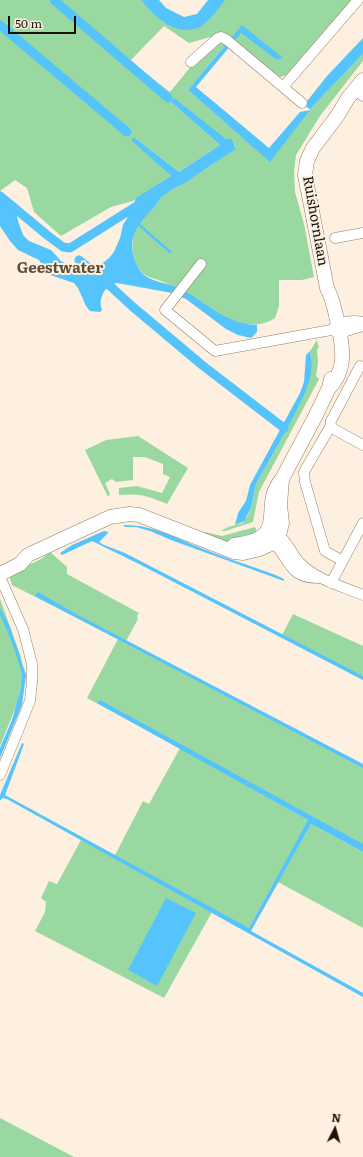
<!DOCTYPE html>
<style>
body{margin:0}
#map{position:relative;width:363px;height:1157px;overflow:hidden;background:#fdf0e0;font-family:Literata,serif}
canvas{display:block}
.north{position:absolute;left:315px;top:1109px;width:40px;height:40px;-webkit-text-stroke:3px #fdf0e0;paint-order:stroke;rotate:6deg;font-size:11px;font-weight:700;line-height:16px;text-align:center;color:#1a130a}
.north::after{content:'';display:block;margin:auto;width:14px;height:18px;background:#1a130a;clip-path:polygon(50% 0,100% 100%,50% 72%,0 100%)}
.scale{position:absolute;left:8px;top:16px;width:68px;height:18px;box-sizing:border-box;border:2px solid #1a130a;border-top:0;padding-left:5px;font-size:12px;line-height:14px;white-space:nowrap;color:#1a130a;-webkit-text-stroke:3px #fdf0e0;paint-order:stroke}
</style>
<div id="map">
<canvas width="363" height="1157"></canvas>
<div class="north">N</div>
<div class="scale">50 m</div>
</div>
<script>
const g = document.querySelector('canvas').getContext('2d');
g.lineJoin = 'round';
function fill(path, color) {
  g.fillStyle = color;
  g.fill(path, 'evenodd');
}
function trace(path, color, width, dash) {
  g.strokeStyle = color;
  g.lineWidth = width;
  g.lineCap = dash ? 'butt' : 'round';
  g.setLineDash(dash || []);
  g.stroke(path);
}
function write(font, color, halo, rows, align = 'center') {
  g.font = font + ' Literata,serif';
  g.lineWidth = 4;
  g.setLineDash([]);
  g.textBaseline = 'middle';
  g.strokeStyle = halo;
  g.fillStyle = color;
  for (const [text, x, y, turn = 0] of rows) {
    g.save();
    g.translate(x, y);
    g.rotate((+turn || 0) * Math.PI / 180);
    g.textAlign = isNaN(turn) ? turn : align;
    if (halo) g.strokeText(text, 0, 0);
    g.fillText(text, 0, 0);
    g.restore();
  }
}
fill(new Path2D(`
 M0,0H141L164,23L201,26L225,0H353L288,75L280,77L233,41L214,36L189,43L164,26L130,61L170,92L192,65L218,41L227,43L188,90L270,161L314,105L363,54V61L320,116L296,155L294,172L295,192L304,224L314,277L302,280H279V306L275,318C241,341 197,297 166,283C156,278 147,279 140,270C131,259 130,239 137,226C141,219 147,214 153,209C156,205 159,200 162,196C168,190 178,187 185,182C202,172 219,160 236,148L232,139H226L171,102L220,145L179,172L134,137L132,140L171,176L133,201L111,207L61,236L34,212L27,188L15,180L0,191Z
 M317,340L319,348L317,349L318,363L316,376L319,379L259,492L253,522L225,531H221L228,527L243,523L251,510L256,484L287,429L312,363L310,351Z
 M138,436L188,468L167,504C149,496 139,493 119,495V488L137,486L162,493L170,477L163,474V464L145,457H133V480L116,482L112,479L105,483L110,494L108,497L85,450L106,440Z
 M255,527L258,534C233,543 229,545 204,534L205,532L222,536Z
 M50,552L67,567V574L139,613L137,616L138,619L125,643L363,767V849L253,789L308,820L307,823L249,928L212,912L164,998L35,931L45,912L46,902L41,898L49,881L57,884L81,840L114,857L143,801L149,804L180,748L87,698L118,639L12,585L10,579L11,574L41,559Z
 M0,599L21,657L22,673L19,699L0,746Z
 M293,614L363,646V680L281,637Z
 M311,824L363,852V928L278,882Z
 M0,1118L74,1157H0Z`), '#99d9a1');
fill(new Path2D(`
 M141,0H159L166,8L184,17L197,14L208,0H225C219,8 210,20 202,26C198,29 192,29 187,30C167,30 153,14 141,0Z
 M242,25L283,58L277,60L241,33L196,87L269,148L300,112L311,110L304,105L327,76L363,38V54L314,105L270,162L188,90Z
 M174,98L226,139H232L236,149C220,159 204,170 188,181C180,186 171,189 164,195C159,198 157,205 153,209C140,222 129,234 133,254C135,262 139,272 147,277C155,282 171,284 181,289C208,303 223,323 257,325V332L251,338L238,335L226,329L186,299L172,293L117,283L109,285C103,292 98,300 102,310L100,312L90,311L86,306L78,288L74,283L50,275L46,271L39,260L18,250L10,241L0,226V191L19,206L17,216L18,221L23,235L29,241L51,250L61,261L71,266L81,269L93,268L99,266L109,258L114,252L120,238L123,225L131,212L136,198L171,176L131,140L134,137L179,172L220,145L171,102Z
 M310,351L312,363L310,379L305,393L287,429L256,484L251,509L246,517L245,521L235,525L238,513L246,501L250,485L300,393L304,382L306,355Z
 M124,525C150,525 168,534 191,544C219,556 249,565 278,576L284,579V581L171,540L150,531L136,527H124Z
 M104,531L108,532V533L99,542L104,545L125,553L363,676V680L139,564L92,541L62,555L60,553L72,545Z
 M38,592L78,615L363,764V768L35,596Z
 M0,608L10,627L26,675L22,705L0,758V748L12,720L20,692L22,673L13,645L0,614Z
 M100,700L363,844V852L311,824L251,931L363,993V997L7,799L2,798L0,801V795L22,743L24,744L5,795L249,928L308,820L97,703Z
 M166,898L196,913L157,986L128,970Z`), '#55c4fc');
trace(new Path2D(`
 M126,211L130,216
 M136,222L170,252`), '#55c4fc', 2.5);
trace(new Path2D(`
 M54,0L168,98
 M0,25L127,132
 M0,196L47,235L63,247L70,248L143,202
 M79,260L97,274L133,307L202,365L284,428`), '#55c4fc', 9);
const street = new Path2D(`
 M191,62L218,38L221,37L227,40L302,103
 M283,87L358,0
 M355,90L363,96
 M335,238L363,233
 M201,264L165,310L215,351L331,330L340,333L363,326
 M334,327C340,321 354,320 363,322
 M330,427L363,445
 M274,533C288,539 290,553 300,563C317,580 341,586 363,595
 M271,536C273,543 277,546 281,552C292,569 296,578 318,578
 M343,561L325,551L305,482L304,472L330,427L331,421L360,366
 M0,577L23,629L32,664V682L30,701L0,775
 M331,583L363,523`);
const secondary = new Path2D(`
 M329,388C347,370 343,347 338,324C335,311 333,299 327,288L305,175L307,161L313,148L338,115L348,98L363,80
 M234,545C293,538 257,508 282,479L315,417L329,388L331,379
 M0,574L20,564L28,555L110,517L130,514L139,515L234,552L243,553L260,549L273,543L279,535L282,523L280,505L282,479`);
trace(street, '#927f66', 11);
trace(secondary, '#927f66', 15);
trace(street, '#fff', 10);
trace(secondary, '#fff', 14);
write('14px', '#1a130a', '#fdf0e0', [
 ["Ruishornlaan",315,221,80]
]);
write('bold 15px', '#5e4e36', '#fdf0e0', [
 ["Geestwater",60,269]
]);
</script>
